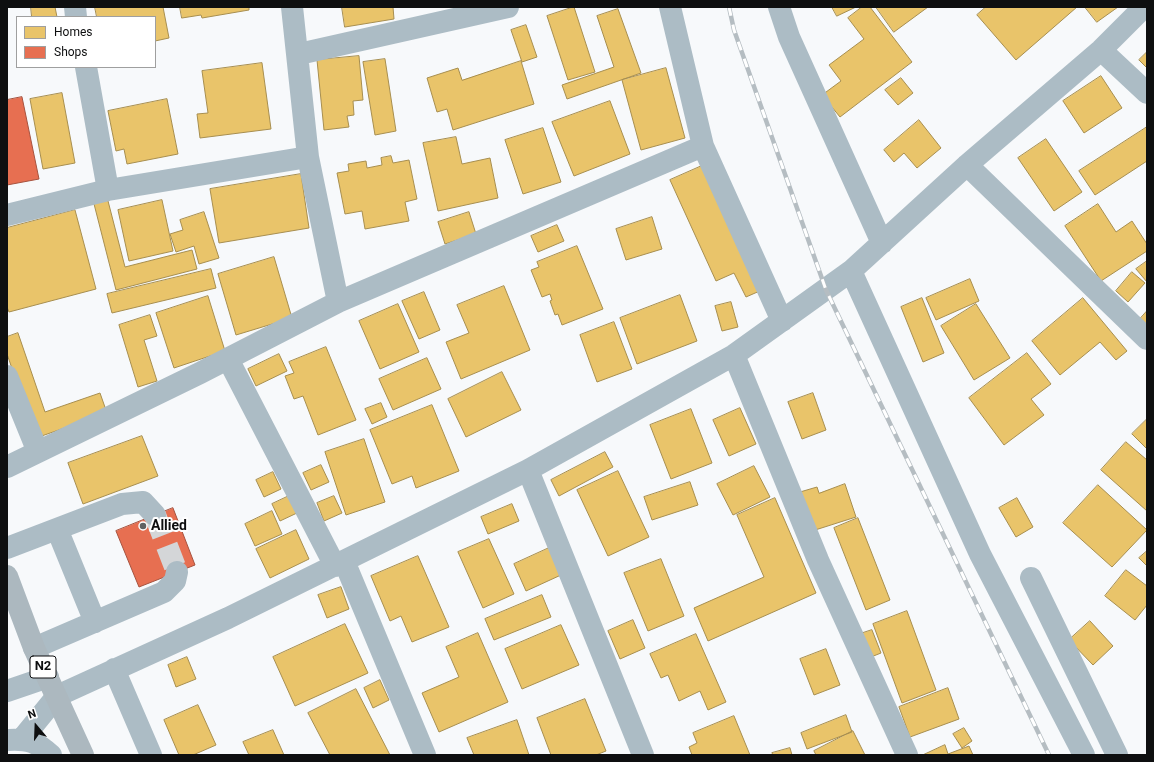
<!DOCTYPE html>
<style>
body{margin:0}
#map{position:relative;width:1154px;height:762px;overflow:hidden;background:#f7f9fb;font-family:Roboto,sans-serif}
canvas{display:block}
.frame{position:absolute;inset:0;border:8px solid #0e0f10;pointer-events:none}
.legend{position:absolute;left:16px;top:16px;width:140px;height:52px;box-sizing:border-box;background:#fff;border:1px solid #9f9f9f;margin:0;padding:5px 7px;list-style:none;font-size:12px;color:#0e0f10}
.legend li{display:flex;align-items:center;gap:8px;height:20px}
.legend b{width:20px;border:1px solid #9f9f9f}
.north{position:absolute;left:16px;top:706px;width:40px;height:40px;-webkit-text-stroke:3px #fff;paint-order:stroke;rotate:341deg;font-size:11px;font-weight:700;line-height:16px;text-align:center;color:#0e0f10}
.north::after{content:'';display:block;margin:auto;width:14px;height:18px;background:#0e0f10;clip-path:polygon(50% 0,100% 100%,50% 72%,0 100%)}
</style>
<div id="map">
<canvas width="1154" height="762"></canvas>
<div class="frame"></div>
<ul class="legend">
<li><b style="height:11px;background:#e9c46a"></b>Homes</li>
<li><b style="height:11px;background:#e76f51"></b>Shops</li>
</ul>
<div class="north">N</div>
</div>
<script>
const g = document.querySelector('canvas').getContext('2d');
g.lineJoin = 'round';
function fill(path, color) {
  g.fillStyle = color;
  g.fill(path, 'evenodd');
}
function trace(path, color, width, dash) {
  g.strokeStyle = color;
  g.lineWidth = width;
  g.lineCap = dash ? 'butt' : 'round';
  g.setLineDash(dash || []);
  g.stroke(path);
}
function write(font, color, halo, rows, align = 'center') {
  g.font = font + ' Roboto,sans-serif';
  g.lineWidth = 4;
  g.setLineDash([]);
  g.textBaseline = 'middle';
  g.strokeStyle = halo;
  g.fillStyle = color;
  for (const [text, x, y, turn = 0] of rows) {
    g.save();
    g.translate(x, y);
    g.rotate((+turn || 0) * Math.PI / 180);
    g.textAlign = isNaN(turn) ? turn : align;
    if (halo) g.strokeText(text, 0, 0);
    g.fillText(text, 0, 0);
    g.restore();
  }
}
const homes = new Path2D(`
 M31,7H55L57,17H32Z
 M95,7H163L169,38L155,41V17H97Z
 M180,7H249V10L202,18L201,15L182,18Z
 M342,7H393L394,19L345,27Z
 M574,7L595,72L568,80L547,16Z
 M832,7H856L837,16Z
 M862,7H870L912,62L840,117L822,95L841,81L829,65L864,39L848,18Z
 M876,7H928L894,32Z
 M986,7H1077L1016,60L977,15Z
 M1085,7H1118L1097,22Z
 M618,9L641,73L567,99L562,85L614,67L597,16Z
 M526,25L537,57L522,62L511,30Z
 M1147,52V68L1139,60Z
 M359,56L363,100L353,101L354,115L347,116L349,127L324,130L317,60Z
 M385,59L396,131L375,135L363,62Z
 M521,61L534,104L453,130L447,109L437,112L427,78L458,68L462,80Z
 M262,63L271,129L200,138L197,114L208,113L202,71Z
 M666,68L685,138L641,150L622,80Z
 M1101,76L1122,108L1084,133L1063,101Z
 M901,78L913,93L898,105L885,90Z
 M62,93L75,163L43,169L30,99Z
 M167,99L178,154L127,164L124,149L116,151L108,111Z
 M610,101L630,154L574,176L552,122Z
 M919,120L941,148L917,168L904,153L894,162L884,150Z
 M1147,127V161L1095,195L1079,171Z
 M543,128L561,182L523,194L505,140Z
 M456,137L462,164L490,158L498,198L438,211L423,143Z
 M1046,139L1082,192L1054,211L1018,158Z
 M391,156L393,163L409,160L417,199L405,202L409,221L365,229L362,211L345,214L337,173L349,171L348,164L366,161L367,168L382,165L381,158Z
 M704,165L762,290L746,297L734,273L716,281L670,180Z
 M301,174L309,228L219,243L210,189Z
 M107,197L125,267L192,250L197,269L116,290L93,200Z
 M162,200L173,251L129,261L118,210Z
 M1098,204L1116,232L1132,221L1147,244V251L1101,281L1065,226Z
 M75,210L96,289L9,312L7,307V228Z
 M204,212L219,258L199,264L194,246L176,252L170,234L183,230L180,220Z
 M469,212L476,234L445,244L438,222Z
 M652,217L662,249L626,260L616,229Z
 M557,225L564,241L538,252L531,236Z
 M577,246L603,309L562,325L558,314L555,315L550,301L552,300L550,294L542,297L531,270L539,267L537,262Z
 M274,257L292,318L236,335L218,274Z
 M1147,261V282L1136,269Z
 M211,269L216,288L112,313L107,294Z
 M1132,272L1145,283L1128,302L1116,291Z
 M970,279L979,301L936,320L926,298Z
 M504,286L530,350L461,379L446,342L469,333L457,305Z
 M424,292L440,330L419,339L402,301Z
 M680,295L697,341L637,364L620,318Z
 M208,296L225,351L174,368L156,313Z
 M922,298L944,353L923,362L901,307Z
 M1083,298L1127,351L1116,360L1100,342L1060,375L1032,341Z
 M731,302L738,327L722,331L715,306Z
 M398,304L419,352L380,369L359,321Z
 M976,304L1010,358L974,380L941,326Z
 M1147,311V325L1140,319Z
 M150,315L157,336L144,340L157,381L138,387L119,325Z
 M614,322L632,369L597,382L580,335Z
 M18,333L45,412L100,393L107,413L36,438L7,354V337Z
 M326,347L356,420L318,435L303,396L294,399L285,376L294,373L289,362Z
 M1027,353L1051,384L1031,399L1044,415L1004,445L969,398Z
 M279,354L287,371L256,386L248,369Z
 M427,358L441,389L393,410L379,379Z
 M502,372L521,410L466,437L448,399Z
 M813,393L826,430L802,439L788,402Z
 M381,403L387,417L372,424L365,409Z
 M432,405L459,471L416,488L412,476L392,484L370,430Z
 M740,408L756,444L729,456L713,420Z
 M691,409L712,463L671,479L650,425Z
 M1147,419V449L1132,434Z
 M142,436L158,476L83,504L68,463Z
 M364,439L385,502L346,515L325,452Z
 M1126,442L1147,460V511L1101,470Z
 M605,452L613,467L559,496L551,480Z
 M321,465L329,482L311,490L303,473Z
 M754,466L770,497L733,515L717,484Z
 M618,471L649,537L608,556L577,490Z
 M273,472L281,489L264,497L256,480Z
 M690,482L698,505L652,520L644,497Z
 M845,484L856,517L812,531L800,492L817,487L819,493Z
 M1098,485L1147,530L1112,567L1063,523Z
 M289,496L297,513L280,521L272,504Z
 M334,496L342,513L324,521L317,503Z
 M775,498L816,593L708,641L694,608L764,577L737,515Z
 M1017,498L1033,527L1016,537L999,508Z
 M512,504L519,521L488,534L481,517Z
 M272,511L282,534L255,546L245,524Z
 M858,518L890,600L866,610L834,528Z
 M296,530L309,559L270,578L256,549Z
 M489,539L514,594L483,608L458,552Z
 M549,548L561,575L526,591L514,564Z
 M1147,551V566L1139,558Z
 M418,556L449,627L412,642L401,616L390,621L371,576Z
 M661,559L684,616L648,631L624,573Z
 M1126,570L1147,586V605L1135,620L1105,596Z
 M341,587L349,609L327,618L318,595Z
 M542,595L551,617L494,640L485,619Z
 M907,611L936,690L902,703L873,624Z
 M633,620L645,648L620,659L608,631Z
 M1090,621L1113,646L1093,665L1069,640Z
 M345,624L368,673L295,706L273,657Z
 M561,625L579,665L522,689L505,649Z
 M872,630L881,653L866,659L857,635Z
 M478,633L508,702L439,732L422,693L459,677L446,647Z
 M696,634L726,702L708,710L700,691L679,701L668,675L661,678L650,654Z
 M826,649L840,685L814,695L800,659Z
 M187,657L196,679L176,687L168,665Z
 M380,680L389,700L373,708L364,688Z
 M948,688L959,719L910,737L899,707Z
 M356,689L390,755H330L308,713Z
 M585,699L606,751L596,755H551L537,718Z
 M198,705L216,745L193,755H179L164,720Z
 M846,715L852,732L807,749L801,733Z
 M734,716L750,755H692L689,747L697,743L693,733Z
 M517,720L529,755H474L467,738Z
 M964,728L972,741L962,748L953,734Z
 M273,730L284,755H249L243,742Z
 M853,731L865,755H816L814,751Z
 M945,745L948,754L969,746L973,755H923Z
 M790,748L792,755H773L772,753Z`);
fill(homes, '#e9c46a');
trace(homes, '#a78e4f', 1);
const shops = new Path2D(`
 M22,97L39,179L7,185V100Z
 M173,508L195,565L139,587L116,531Z`);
fill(shops, '#e76f51');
trace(shops, '#a6523e', 1);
trace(new Path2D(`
 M155,515L177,572`), '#d4d6d8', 22, [22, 11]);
trace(new Path2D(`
 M75,7L76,17
 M292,7L308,157L338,302
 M670,7L703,146L782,321
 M779,7L789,37L882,243
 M1101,50L1147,93
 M299,54L508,7
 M86,67L108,190
 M967,165L1147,339
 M7,215L108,190L308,157
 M851,271L980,554L1084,755
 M734,355L818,560L907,755
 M228,359L335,566
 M7,376L38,452
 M7,467L200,373L338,302L703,146
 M528,470L643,755
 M57,529L95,622
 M7,548L122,504L143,502L155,515
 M344,561L425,755
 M1031,578L1117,755
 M34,648L164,592L175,581L177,572
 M114,669L151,755
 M7,691L48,677
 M22,739L57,696L228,618L528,470L734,355L851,271L967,165L1101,50L1144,7
 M9,740C28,739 37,742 51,755`), '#acbcc5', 22);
trace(new Path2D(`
 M7,576L34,648L83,755`), '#acb8bf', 22);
const rail = new Path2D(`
 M729,7L734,30L826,290L1049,755`);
trace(rail, '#b5bdc2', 4.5);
trace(rail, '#fff', 3, [9]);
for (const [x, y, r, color] of [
 [143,526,4,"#606162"]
]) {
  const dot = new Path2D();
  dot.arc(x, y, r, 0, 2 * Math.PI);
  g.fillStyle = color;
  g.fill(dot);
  trace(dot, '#fff', 1.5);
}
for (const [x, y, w] of [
 [43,667,26]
]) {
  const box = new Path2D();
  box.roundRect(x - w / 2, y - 11, w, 22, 3);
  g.fillStyle = '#fff';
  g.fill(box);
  trace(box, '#0e0f10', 1);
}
write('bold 13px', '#0e0f10', null, [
 ["N2",43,667]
]);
write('bold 14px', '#0e0f10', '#fff', [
 ["Allied",151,526]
], 'left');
</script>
